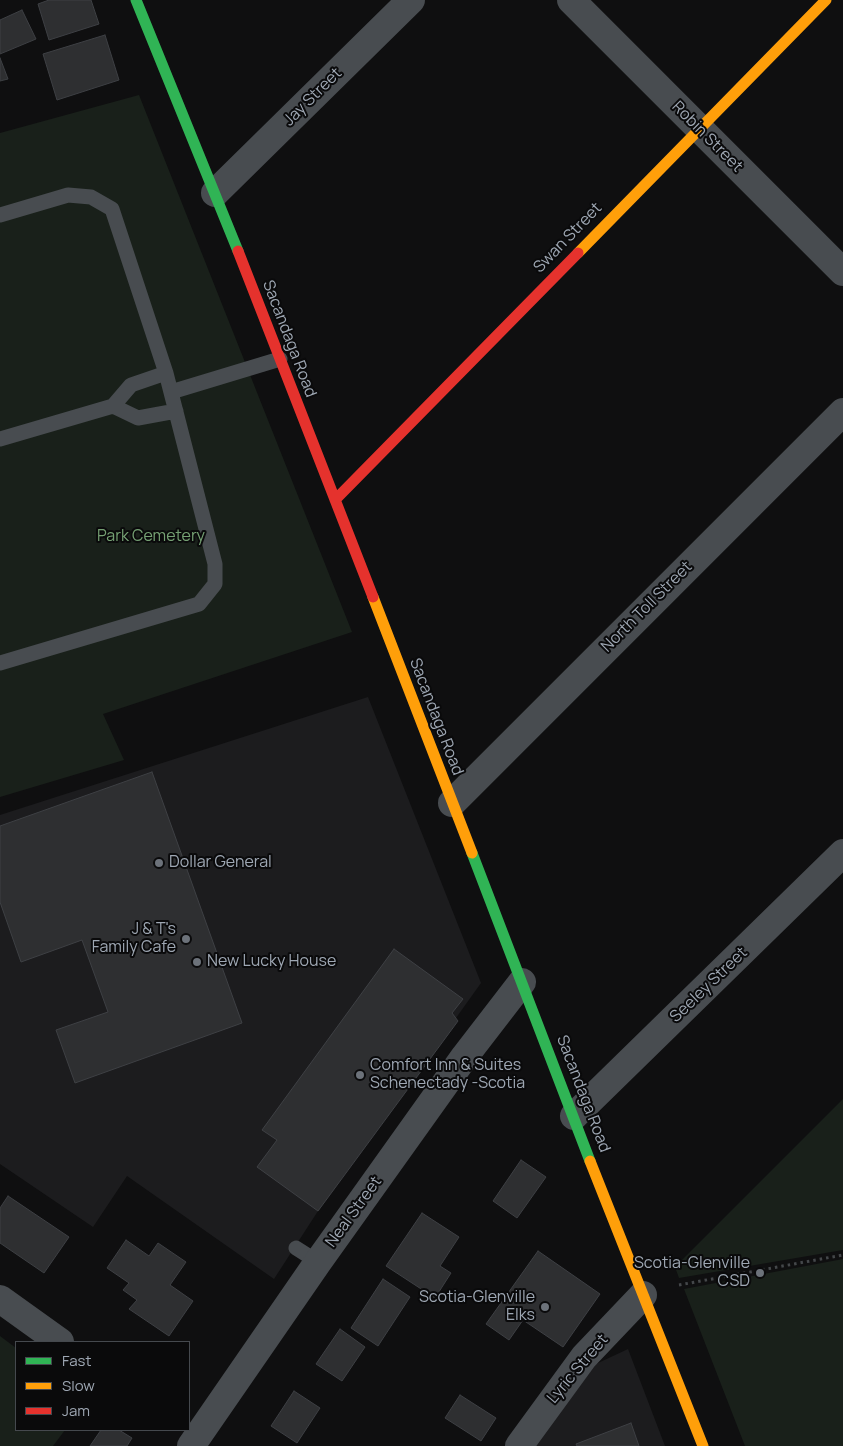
<!DOCTYPE html>
<html>
<head>
<meta charset="utf-8">
<style>
	body { margin:0 }
	#map { position:relative; width:843px; height:1446px; overflow:hidden; background:#0f0f10; font-family:Manrope,sans-serif }
	canvas { display:block }
	.legend { position:absolute; left:15px; top:1341px; width:175px; height:90px; box-sizing:border-box; background:#0a0a0b; border:1px solid #45494e; margin:0; padding:6px 9px; list-style:none; font-size:15px; color:#9ea7b3 }
	.legend li { display:flex; align-items:center; gap:10px; height:25px }
	.legend b { width:25px; border:1px solid #45494e }
</style>
</head>
<body>
<div id="map">
<canvas width="843" height="1446"></canvas>
<ul class="legend">
<li><b style="height:6px;background:#30b455"></b>Fast</li>
<li><b style="height:6px;background:#ff9f0a"></b>Slow</li>
<li><b style="height:6px;background:#e5322d"></b>Jam</li>
</ul>
</div>
<script>
const g = document.querySelector('canvas').getContext('2d');
g.lineJoin = 'round';
function fillPath(path, color) {
  g.fillStyle = color;
  g.fill(path, 'evenodd');
}
function shape(rows) {
  const path = new Path2D();
  for (const r of rows) {
    path.moveTo(r[0], r[1]);
    for (let i = 2; i < r.length; i += 2) path.lineTo(r[i], r[i + 1]);
  }
  return path;
}
function strokePath(path, color, width, dash) {
  g.strokeStyle = color;
  g.lineWidth = width;
  g.lineCap = dash ? 'butt' : 'round';
  g.setLineDash(dash || []);
  g.stroke(path);
}
function drawText(font, color, halo, rows, align = 'center') {
  g.font = font + ' Manrope,sans-serif';
  g.lineWidth = 4;
  g.setLineDash([]);
  g.textBaseline = 'middle';
  g.strokeStyle = halo;
  g.fillStyle = color;
  for (const [text, x, y, turn = 0] of rows) {
    g.save();
    g.translate(x, y);
    g.rotate((+turn || 0) * Math.PI / 180);
    g.textAlign = isNaN(turn) ? turn : align;
    if (halo) g.strokeText(text, 0, 0);
    g.fillText(text, 0, 0);
    g.restore();
  }
}
const built = shape([
	[368,697,481,983,318,1211,274,1279,127,1176,93,1227,0,1164,0,815],
	[628,1349,665,1446,535,1446,596,1364]
]);
const green = shape([
	[139,95,352,632,103,714,124,760,0,797,0,133],
	[843,1099,843,1250,679,1278,675,1267],
	[843,1259,843,1446,745,1446,684,1289],
	[0,1336,16,1348,16,1430,65,1430,53,1446,0,1446]
]);
const building = shape([
	[49,0,91,0,99,24,49,40,38,4,49,0],
	[22,10,36,39,0,54,0,20,22,10],
	[105,35,119,80,57,100,43,54,105,35],
	[0,58,8,79,0,81,0,58],
	[152,772,242,1023,75,1083,56,1030,108,1012,82,940,21,962,0,902,0,826,152,772],
	[394,949,463,999,452,1013,458,1021,318,1211,257,1167,277,1140,262,1130,394,949],
	[521,1160,546,1177,517,1218,493,1201,521,1160],
	[8,1196,69,1237,44,1273,0,1243,0,1208,8,1196],
	[422,1213,459,1237,440,1266,451,1273,435,1298,386,1266,422,1213],
	[126,1240,149,1256,158,1243,186,1262,170,1285,193,1301,169,1336,129,1309,137,1300,123,1290,129,1283,107,1268,126,1240],
	[538,1251,600,1294,563,1347,523,1320,509,1340,486,1324,538,1251],
	[383,1279,410,1297,378,1346,351,1328,383,1279],
	[340,1329,365,1347,342,1381,316,1364,340,1329],
	[294,1391,320,1408,297,1443,271,1426,294,1391],
	[460,1395,496,1418,481,1441,445,1418,460,1395],
	[631,1423,639,1446,577,1446,576,1444,631,1423],
	[101,1430,119,1430,132,1438,127,1446,90,1446,101,1430]
]);
const path = shape([
	[679,1285,843,1255]
]);
const lane = shape([
	[0,215,68,195,91,197,112,209,166,373,215,564,215,584,199,604,0,663],
	[171,392,280,359],
	[113,406,138,418,176,411],
	[0,439,113,406,131,385,166,373],
	[296,1248,318,1262]
]);
const street = shape([
	[571,0,843,272],
	[215,193,411,0],
	[452,803,843,412],
	[574,1116,843,853],
	[0,1299,60,1342],
	[191,1446,318,1262,465,1056,522,982],
	[519,1446,584,1357,643,1295]
]);
const fast = shape([
	[136,0,238,251],
	[472,853,590,1161]
]);
const slow = shape([
	[578,253,826,0],
	[373,597,472,853],
	[590,1161,703,1446]
]);
const jam = shape([
	[238,251,373,597],
	[335,500,578,253]
]);
const markers = [
	[159,863,5,"#6c727a"],
	[186,939,5,"#6c727a"],
	[197,962,5,"#6c727a"],
	[360,1075,5,"#6c727a"],
	[760,1273,5,"#6c727a"],
	[545,1307,5,"#6c727a"]
];
const streetNames = [
	["Jay Street",313,97,-45],
	["Robin Street",707,137,45],
	["Swan Street",568,238,-46],
	["Sacandaga Road",289,339,69],
	["North Toll Street",647,607,-45],
	["Sacandaga Road",436,717,69],
	["Seeley Street",709,985,-44],
	["Sacandaga Road",583,1094,69],
	["Neal Street",354,1212,-54],
	["Lyric Street",578,1369,-50]
];
const parkNames = [
	["Park Cemetery",151,537]
];
const poiNames = [
	["Dollar General",169,863],
	["J & T's",176,930,"right"],
	["Family Cafe",176,948,"right"],
	["New Lucky House",207,962],
	["Comfort Inn & Suites",370,1066],
	["Schenectady -Scotia",370,1084],
	["Scotia-Glenville",750,1264,"right"],
	["CSD",750,1282,"right"],
	["Scotia-Glenville",535,1298,"right"],
	["Elks",535,1316,"right"]
];
fillPath(built, '#1c1c1e');
fillPath(green, '#19201a');
fillPath(building, '#2e2f31');
strokePath(building, '#3e4044', 1);
strokePath(path, '#44474a', 3, [2.5, 4]);
strokePath(lane, '#484c50', 15);
strokePath(street, '#484c50', 28);
strokePath(fast, '#30b455', 11);
strokePath(slow, '#ff9f0a', 11);
strokePath(jam, '#e5322d', 11);
for (const [x, y, r, color] of markers) {
  const dot = new Path2D();
  dot.arc(x, y, r, 0, 2 * Math.PI);
  g.fillStyle = color;
  g.fill(dot);
  strokePath(dot, '#0a0a0b', 2);
}
drawText('16px', '#9ea7b3', '#0a0a0b', streetNames);
drawText('16px', '#75a073', '#0a0a0b', parkNames);
drawText('16px', '#9ea7b3', '#0a0a0b', poiNames, 'left');
</script>
</body>
</html>
